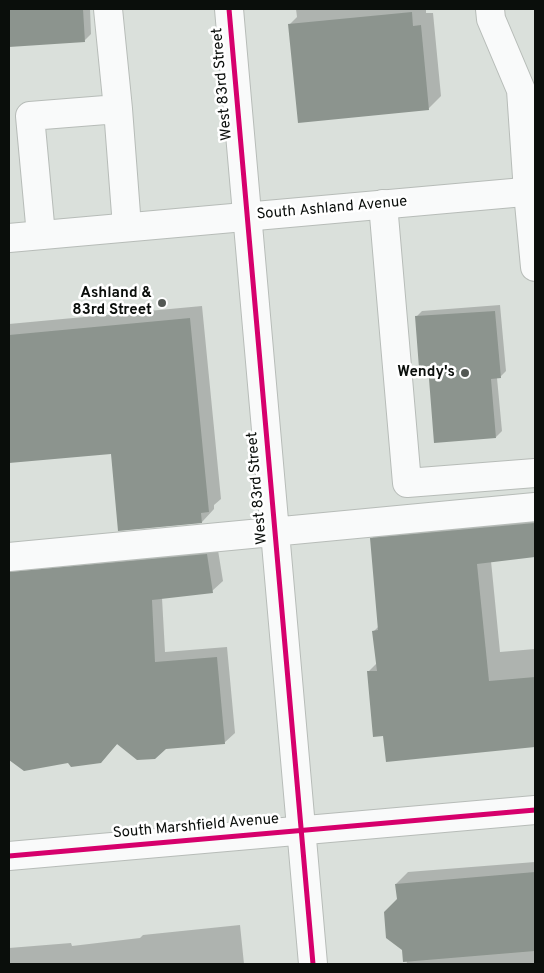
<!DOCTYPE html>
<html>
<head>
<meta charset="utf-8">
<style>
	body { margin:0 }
	#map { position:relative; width:544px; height:973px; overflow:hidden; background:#dae0db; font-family:Overpass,sans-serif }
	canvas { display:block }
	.frame { position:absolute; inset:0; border:10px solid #0a0e0b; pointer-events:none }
</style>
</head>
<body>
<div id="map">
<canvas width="544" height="973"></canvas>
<div class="frame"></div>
</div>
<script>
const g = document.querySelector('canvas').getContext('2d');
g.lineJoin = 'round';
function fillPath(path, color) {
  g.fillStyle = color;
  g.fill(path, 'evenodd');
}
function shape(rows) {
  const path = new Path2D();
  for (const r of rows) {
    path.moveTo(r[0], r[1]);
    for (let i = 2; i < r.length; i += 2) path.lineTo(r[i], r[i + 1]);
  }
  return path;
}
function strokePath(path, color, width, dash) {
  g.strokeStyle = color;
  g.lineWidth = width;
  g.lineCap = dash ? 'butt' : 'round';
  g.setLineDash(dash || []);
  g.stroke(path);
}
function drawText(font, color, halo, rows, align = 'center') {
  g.font = font + ' Overpass,sans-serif';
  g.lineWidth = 5;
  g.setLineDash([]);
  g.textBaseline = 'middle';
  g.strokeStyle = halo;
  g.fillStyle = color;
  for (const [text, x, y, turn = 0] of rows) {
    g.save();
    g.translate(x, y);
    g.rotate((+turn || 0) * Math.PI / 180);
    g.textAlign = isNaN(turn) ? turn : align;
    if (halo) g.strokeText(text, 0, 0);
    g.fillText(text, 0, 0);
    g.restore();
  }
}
const shadow = shape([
	[9,9,90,9,91,34,85,40,9,46],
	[296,9,426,9,426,13,433,13,441,96,428,109,289,25,297,17],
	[500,305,506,371,500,377,497,378,502,431,496,437,429,365,416,317,422,311],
	[202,306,221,499,214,505,214,509,202,522,119,530,112,453,9,462,9,324],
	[535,511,535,556,491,561,500,652,535,649,535,745,387,760,384,735,368,672,377,663,373,632,379,626,371,539,385,526],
	[217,544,223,581,212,591,162,598,165,652,227,647,235,733,224,743,118,743,101,762,68,762,24,770,9,759,9,560],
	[535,862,535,964,407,964,396,884,408,872],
	[240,925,244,964,9,964,9,948,71,943,72,946,140,938,143,935]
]);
const building = shape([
	[9,9,83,9,85,42,9,47],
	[412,12,413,26,421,25,429,110,298,123,288,24],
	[495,311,501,378,491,379,496,438,434,443,428,366,419,368,415,316],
	[190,318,209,512,201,513,202,523,118,531,111,454,9,463,9,335],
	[535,523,535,557,477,564,489,681,535,677,535,747,386,762,383,736,373,737,367,671,377,671,372,631,378,630,370,538],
	[207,554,213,593,152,600,155,662,217,657,225,744,166,749,155,759,137,760,117,744,101,763,71,767,68,763,24,771,9,760,9,572],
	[535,872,535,951,403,962,402,950,386,938,384,912,397,899,395,884]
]);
const minor = shape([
	[229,9,313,964],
	[490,9,491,19,521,90,528,192,535,267],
	[118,109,127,227],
	[383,204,407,483,535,473],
	[41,235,30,116,118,109,108,9],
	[9,557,535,507],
	[9,856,535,810]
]);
const major = shape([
	[9,238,535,191]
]);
const cycleway = shape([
	[229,9,313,964],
	[9,856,535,810]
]);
const markers = [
	[162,303,5,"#535854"],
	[465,373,5,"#535854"]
];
const streetNames = [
	["West 83rd Street",223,84,-95],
	["South Ashland Avenue",332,209,-5],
	["West 83rd Street",258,488,-95],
	["South Marshfield Avenue",196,827,-5]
];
const poiNames = [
	["Ashland &",152,294],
	["83rd Street",152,311],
	["Wendy's",455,373]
];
fillPath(shadow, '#0003');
fillPath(building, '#8c948e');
strokePath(minor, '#b7bcb8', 30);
strokePath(major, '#b7bcb8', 30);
strokePath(minor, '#f9fafa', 28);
strokePath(major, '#f9fafa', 28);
strokePath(cycleway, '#d6006c', 5);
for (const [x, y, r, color] of markers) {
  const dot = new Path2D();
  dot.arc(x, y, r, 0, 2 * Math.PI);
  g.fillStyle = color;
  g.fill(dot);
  strokePath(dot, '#fff', 2);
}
drawText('15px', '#0a0e0b', '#fff', streetNames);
drawText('bold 15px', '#0a0e0b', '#fff', poiNames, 'right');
</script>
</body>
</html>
